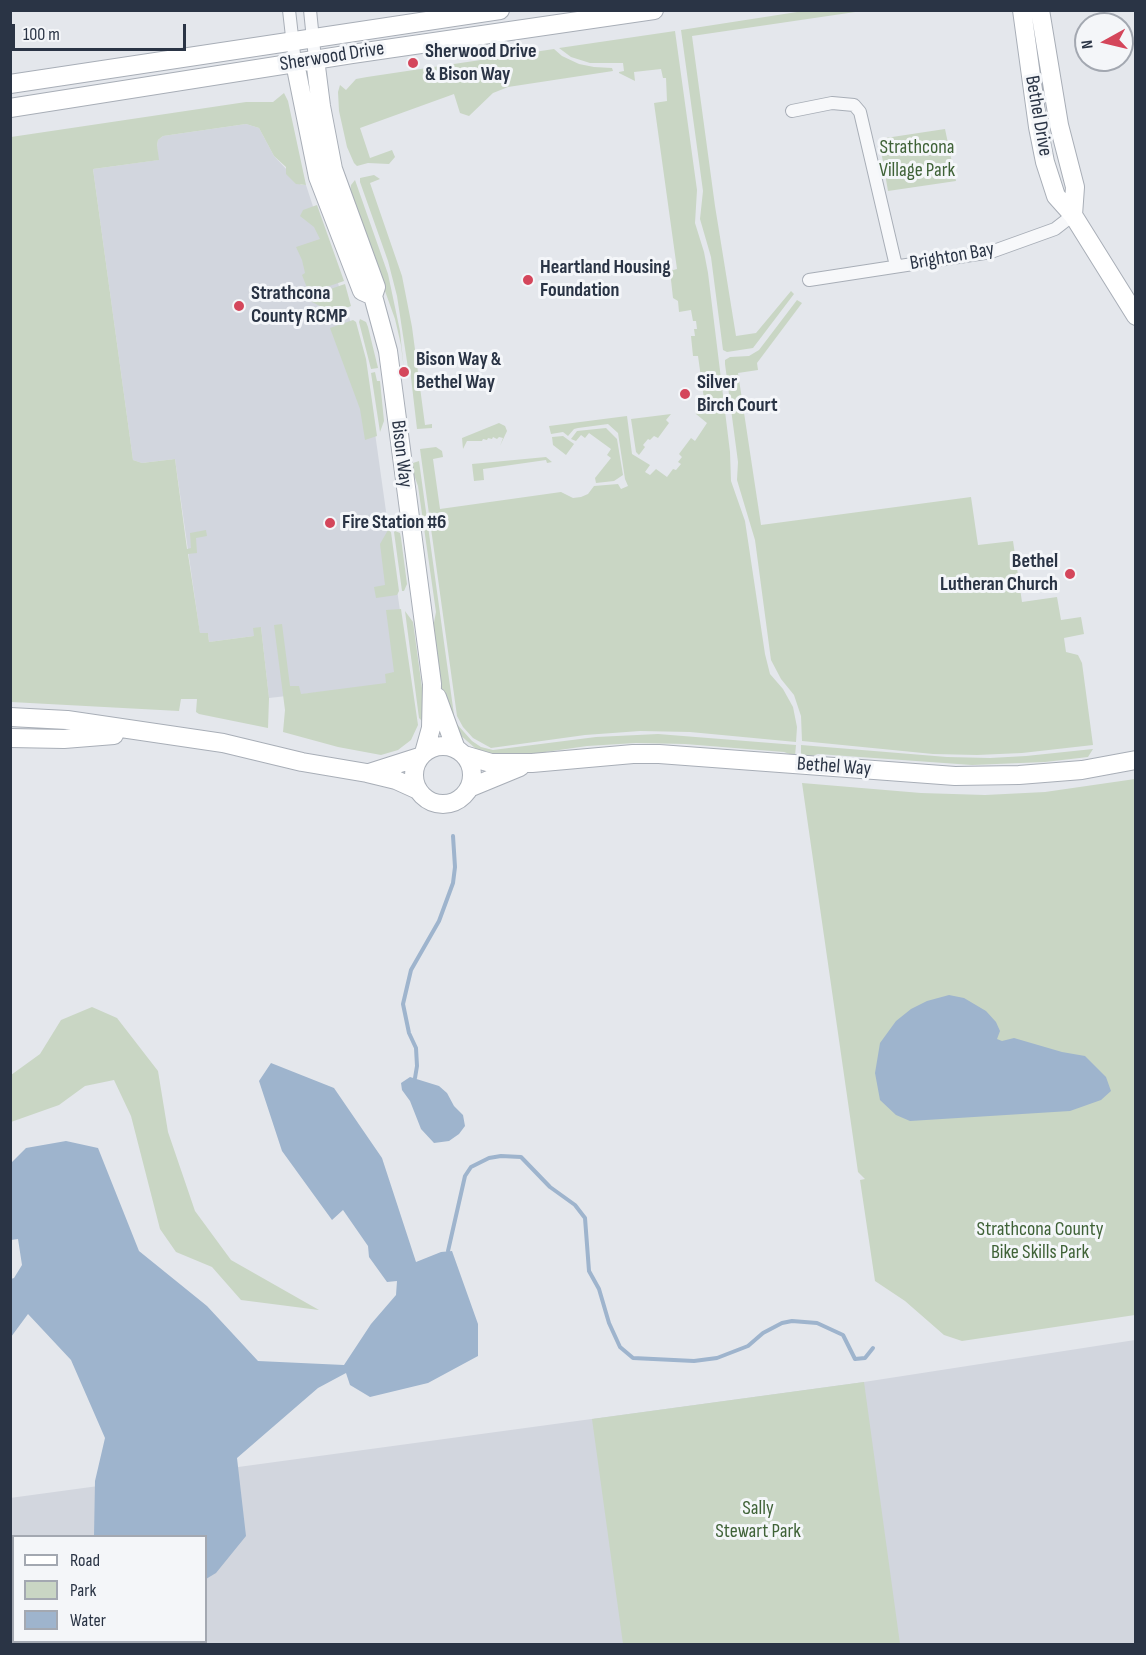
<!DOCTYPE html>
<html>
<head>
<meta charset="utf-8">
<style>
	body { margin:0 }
	#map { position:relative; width:1146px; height:1655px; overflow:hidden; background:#e4e7ec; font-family:"Sofia Sans Condensed",sans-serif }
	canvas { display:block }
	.frame { position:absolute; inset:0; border:12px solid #2a3445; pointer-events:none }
	.legend { position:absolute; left:12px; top:1535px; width:195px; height:108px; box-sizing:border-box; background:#f4f6f9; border:2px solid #a3a8b1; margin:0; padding:8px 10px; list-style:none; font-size:18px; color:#2a3445 }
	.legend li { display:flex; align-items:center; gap:12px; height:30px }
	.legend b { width:30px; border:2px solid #a3a8b1 }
	.north { position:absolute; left:1074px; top:12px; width:60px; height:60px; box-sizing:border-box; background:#f4f6f9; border:2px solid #a3a8b1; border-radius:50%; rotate:262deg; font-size:16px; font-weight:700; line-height:24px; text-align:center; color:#2a3445 }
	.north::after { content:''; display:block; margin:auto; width:21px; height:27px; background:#d4465b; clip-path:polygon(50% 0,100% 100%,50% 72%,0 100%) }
	.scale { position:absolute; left:12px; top:24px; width:174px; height:27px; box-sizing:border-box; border:3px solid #2a3445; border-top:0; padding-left:8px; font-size:18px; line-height:21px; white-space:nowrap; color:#2a3445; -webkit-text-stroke:4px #f4f6f9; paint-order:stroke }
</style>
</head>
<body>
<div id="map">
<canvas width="1146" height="1655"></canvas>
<div class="frame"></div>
<ul class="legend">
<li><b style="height:8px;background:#fff"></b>Road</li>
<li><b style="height:16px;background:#c9d6c4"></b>Park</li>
<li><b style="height:16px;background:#9eb4cd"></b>Water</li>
</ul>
<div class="north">N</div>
<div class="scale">100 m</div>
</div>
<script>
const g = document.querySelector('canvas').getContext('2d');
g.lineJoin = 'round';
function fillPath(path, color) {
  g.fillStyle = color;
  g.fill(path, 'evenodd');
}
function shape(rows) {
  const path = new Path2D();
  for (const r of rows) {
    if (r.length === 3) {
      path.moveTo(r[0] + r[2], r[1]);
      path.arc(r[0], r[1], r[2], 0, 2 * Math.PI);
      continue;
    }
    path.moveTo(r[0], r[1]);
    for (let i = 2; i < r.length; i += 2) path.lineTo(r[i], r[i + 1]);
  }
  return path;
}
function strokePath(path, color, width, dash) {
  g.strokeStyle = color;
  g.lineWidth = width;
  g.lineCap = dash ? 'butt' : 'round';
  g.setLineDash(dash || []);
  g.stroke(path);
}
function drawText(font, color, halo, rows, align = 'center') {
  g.font = font + ' "Sofia Sans Condensed",sans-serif';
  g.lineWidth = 6;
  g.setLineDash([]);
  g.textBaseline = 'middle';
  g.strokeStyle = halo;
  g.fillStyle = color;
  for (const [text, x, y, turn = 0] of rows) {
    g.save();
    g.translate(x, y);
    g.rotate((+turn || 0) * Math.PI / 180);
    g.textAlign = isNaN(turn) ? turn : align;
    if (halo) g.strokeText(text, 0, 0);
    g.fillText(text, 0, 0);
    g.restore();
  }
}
const built = shape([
	[246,124,259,128,274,156,301,185,306,185,366,369,410,682,269,698,261,627,254,636,209,642,208,633,200,634,175,459,142,463,133,460,93,169,158,160,157,145,158,140,163,136],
	[1135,1340,1135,1644,11,1644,10,1498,864,1382],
	[14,1536,206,1536,206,1642,14,1642]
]);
const green = shape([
	[810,10,862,11,692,36,715,206,736,336,756,333,791,291,794,294,753,348,727,352,723,350,711,257,700,219,703,191,681,30],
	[675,31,697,190,695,223,704,252,708,273,730,452,731,481,745,521,765,654,770,674,783,689,793,707,797,727,796,742,690,732,640,731,585,735,491,748,473,738,463,727,457,716,420,449,436,447,442,451,443,457,433,459,440,509,561,492,573,498,581,497,588,494,594,486,618,484,621,489,628,486,625,479,618,433,608,424,578,428,574,429,568,436,563,432,551,434,549,426,627,416,632,454,650,465,645,472,650,475,656,469,667,477,673,469,676,470,681,464,678,462,682,457,679,454,691,438,695,441,707,423,696,414,695,408,704,407,704,399,698,356,693,356,691,336,695,336,694,329,697,329,696,321,693,321,691,310,679,312,678,301,673,298,670,271,677,269,654,103,667,101,666,78,663,78,661,69,634,72,635,81,619,73,619,72,624,71,623,63,590,63,571,57,559,48],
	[554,49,562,56,579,64,594,67,612,68,613,71,508,87,493,93,469,116,460,113,454,94,360,128,370,158,392,150,395,157,389,164,368,163,357,166,354,163,347,147,339,111,338,92,340,85,346,90,356,79,367,77],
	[284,93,288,101,306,185,296,184,286,174,286,167,274,156,259,128,246,124,163,136,158,140,157,145,159,160,93,169,133,460,142,463,175,459,187,549,191,548,190,533,206,530,207,536,196,538,197,553,188,554,200,633,208,633,209,642,254,636,253,628,261,627,269,698,268,728,199,714,196,712,197,699,181,699,179,711,11,702,11,137,246,102,273,102],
	[945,129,956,181,888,191,879,139],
	[374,175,380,179,370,183,402,276,412,327,425,425,432,424,432,428,417,429,410,369,408,368,397,296,388,261,360,182,360,178],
	[355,180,388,274,400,331,404,370,401,345,395,319,350,193,351,185],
	[317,205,344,281,309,293,302,275,305,273,302,260,296,247,320,239,314,227,300,216,303,210],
	[345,284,351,306,334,313,312,302,310,296],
	[797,300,802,303,757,363,758,370,738,373,761,525,971,497,978,545,1013,541,1022,602,1057,597,1061,620,1081,617,1084,634,1064,638,1066,652,1078,655,1082,663,1093,745,1022,753,977,755,933,754,802,741,801,716,794,695,781,679,771,660,755,540,737,480,738,462,725,364,725,360,730,357,749,356,759,350],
	[360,319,366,322,368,327,378,368,371,369,359,322],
	[353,320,356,322,366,359,377,436,365,440,360,409,330,328],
	[375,372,377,381,380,381,384,421,380,432,371,373],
	[671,414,666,420,669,423,658,438,654,436,650,440,648,439,643,445,645,447,639,455,636,452,631,419],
	[499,423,505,426,507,431,500,446,503,438,499,437,497,439,493,437,492,439,488,438,487,440,483,439,482,441,467,441,463,449,462,438],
	[606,428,617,439,623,475,614,481,596,483,595,478,611,458,607,455,611,449,589,433,585,438,581,435,576,441,571,439,577,431],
	[563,436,574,444,566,455,553,445,552,437],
	[546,457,552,462,547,463,546,460,483,469,484,480,474,481,472,464],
	[419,461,454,715,452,719,447,710,441,687,432,633,436,612,418,486,410,464],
	[388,530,391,532,399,591,397,595,376,598,374,587,385,585,380,544],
	[395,531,400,533,401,538,407,584,404,591,402,591,394,532],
	[401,609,418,725,411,740,398,750,381,755,338,747,283,732,285,710,274,625,282,624,290,686,299,686,301,694,386,683,385,674,394,672,386,610],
	[405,611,413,622,422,688,426,697,423,722,419,718],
	[455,722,472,741,481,747,493,750,596,737,658,734,796,745,795,756,784,752,685,744,636,743,587,746,545,752,536,755,508,757,483,753,475,748,459,734],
	[801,745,947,757,990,758,1026,756,1093,749,1088,757,1045,762,972,765,818,754,809,757,801,756],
	[1135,779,1135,1315,962,1341,944,1335,905,1301,875,1281,860,1180,865,1179,858,1172,802,783,921,793,985,795,1045,792],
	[92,1007,117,1018,158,1071,168,1132,195,1211,231,1260,319,1310,241,1300,212,1267,176,1252,160,1229,131,1116,114,1080,85,1086,59,1105,11,1122,11,1075,40,1054,61,1020],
	[864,1382,900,1644,623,1644,592,1419]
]);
const water = shape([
	[949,995,964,998,986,1011,996,1022,1000,1031,997,1039,1002,1041,1014,1038,1062,1052,1085,1056,1106,1077,1111,1091,1101,1100,1070,1111,910,1121,896,1115,880,1100,875,1073,880,1043,896,1021,911,1009,927,1001],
	[271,1063,334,1088,382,1158,416,1262,441,1252,452,1251,478,1324,478,1356,428,1383,370,1397,350,1385,346,1373,318,1388,237,1458,246,1536,216,1573,206,1579,206,1536,94,1536,95,1481,105,1438,71,1360,28,1314,11,1337,11,1279,14,1278,22,1265,18,1239,11,1240,11,1163,26,1148,66,1141,98,1148,139,1251,207,1306,258,1361,344,1365,371,1324,396,1295,397,1281,387,1282,369,1257,368,1246,343,1210,332,1220,282,1151,259,1081],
	[410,1077,439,1086,447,1093,454,1106,463,1115,465,1126,459,1134,449,1141,434,1143,421,1129,410,1101,402,1090,401,1083]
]);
const stream = shape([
	[415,1078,417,1066,416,1048,409,1033,403,1004,411,970,439,921,453,883,455,867,453,836],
	[448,1251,465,1176,471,1167,489,1158,501,1156,521,1157,550,1187,575,1205,585,1218,589,1271,599,1289,609,1323,620,1347,633,1358,694,1361,717,1358,748,1346,763,1333,782,1323,792,1321,817,1323,843,1335,855,1359,865,1358,873,1348]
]);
const street = shape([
	[289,10,295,63],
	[310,10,315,59],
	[792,111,832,103,854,105,860,112,896,266],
	[809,280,991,252,1055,229,1073,215]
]);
const secondary = shape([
	[1022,10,1038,127,1045,162,1056,196,1073,215,1136,316],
	[1040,10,1059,125,1075,187,1073,215],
	[315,59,321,106,333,169,376,287,373,296,388,351,432,684,431,728,424,753],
	[295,63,318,177,362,291,373,296],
	[10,84,500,10],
	[10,108,352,54,654,10],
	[437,697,456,749],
	[10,717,67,720,223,743,302,762,367,773,396,780,418,790],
	[10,738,64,739,114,735],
	[443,775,29],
	[464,755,491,763,532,763,633,754,659,754,955,776,1019,775,1082,770,1136,760],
	[369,773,419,757],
	[469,788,520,767]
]);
const markers = [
	[413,63,6,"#d4465b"],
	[528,280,6,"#d4465b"],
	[239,306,6,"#d4465b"],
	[404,372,6,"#d4465b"],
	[685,394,6,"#d4465b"],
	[330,523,6,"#d4465b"],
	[1070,574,6,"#d4465b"]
];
const poiNames = [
	["Sherwood Drive",425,52],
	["& Bison Way",425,75],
	["Heartland Housing",540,268],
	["Foundation",540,291],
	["Strathcona",251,294],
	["County RCMP",251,317],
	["Bison Way &",416,360],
	["Bethel Way",416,383],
	["Silver",697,383],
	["Birch Court",697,406],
	["Fire Station #6",342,523],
	["Bethel",1058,562,"right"],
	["Lutheran Church",1058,585,"right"]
];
const streetNames = [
	["Sherwood Drive",332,57,-9],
	["Bethel Drive",1038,116,80],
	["Brighton Bay",952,257,-10],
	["Bison Way",401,454,83],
	["Bethel Way",834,767,4]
];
const parkNames = [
	["Strathcona",917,148],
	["Village Park",917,171],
	["Strathcona County",1040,1230],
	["Bike Skills Park",1040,1253],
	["Sally",758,1509],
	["Stewart Park",758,1532]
];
fillPath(built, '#d2d6de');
fillPath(green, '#c9d6c4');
fillPath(water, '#9eb4cd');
strokePath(stream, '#9eb4cd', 4);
strokePath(street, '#a8aeb7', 14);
strokePath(secondary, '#a8aeb7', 20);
strokePath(street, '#f7f8fa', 12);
strokePath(secondary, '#fff', 18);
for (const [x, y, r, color] of markers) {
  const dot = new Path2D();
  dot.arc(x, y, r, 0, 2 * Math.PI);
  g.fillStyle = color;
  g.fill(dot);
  strokePath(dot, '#f4f6f9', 2);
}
drawText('bold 20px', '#2a3445', '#f4f6f9', poiNames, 'left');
drawText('20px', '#2a3445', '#f4f6f9', streetNames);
drawText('20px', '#3f6237', '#f4f6f9', parkNames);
</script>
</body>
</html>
